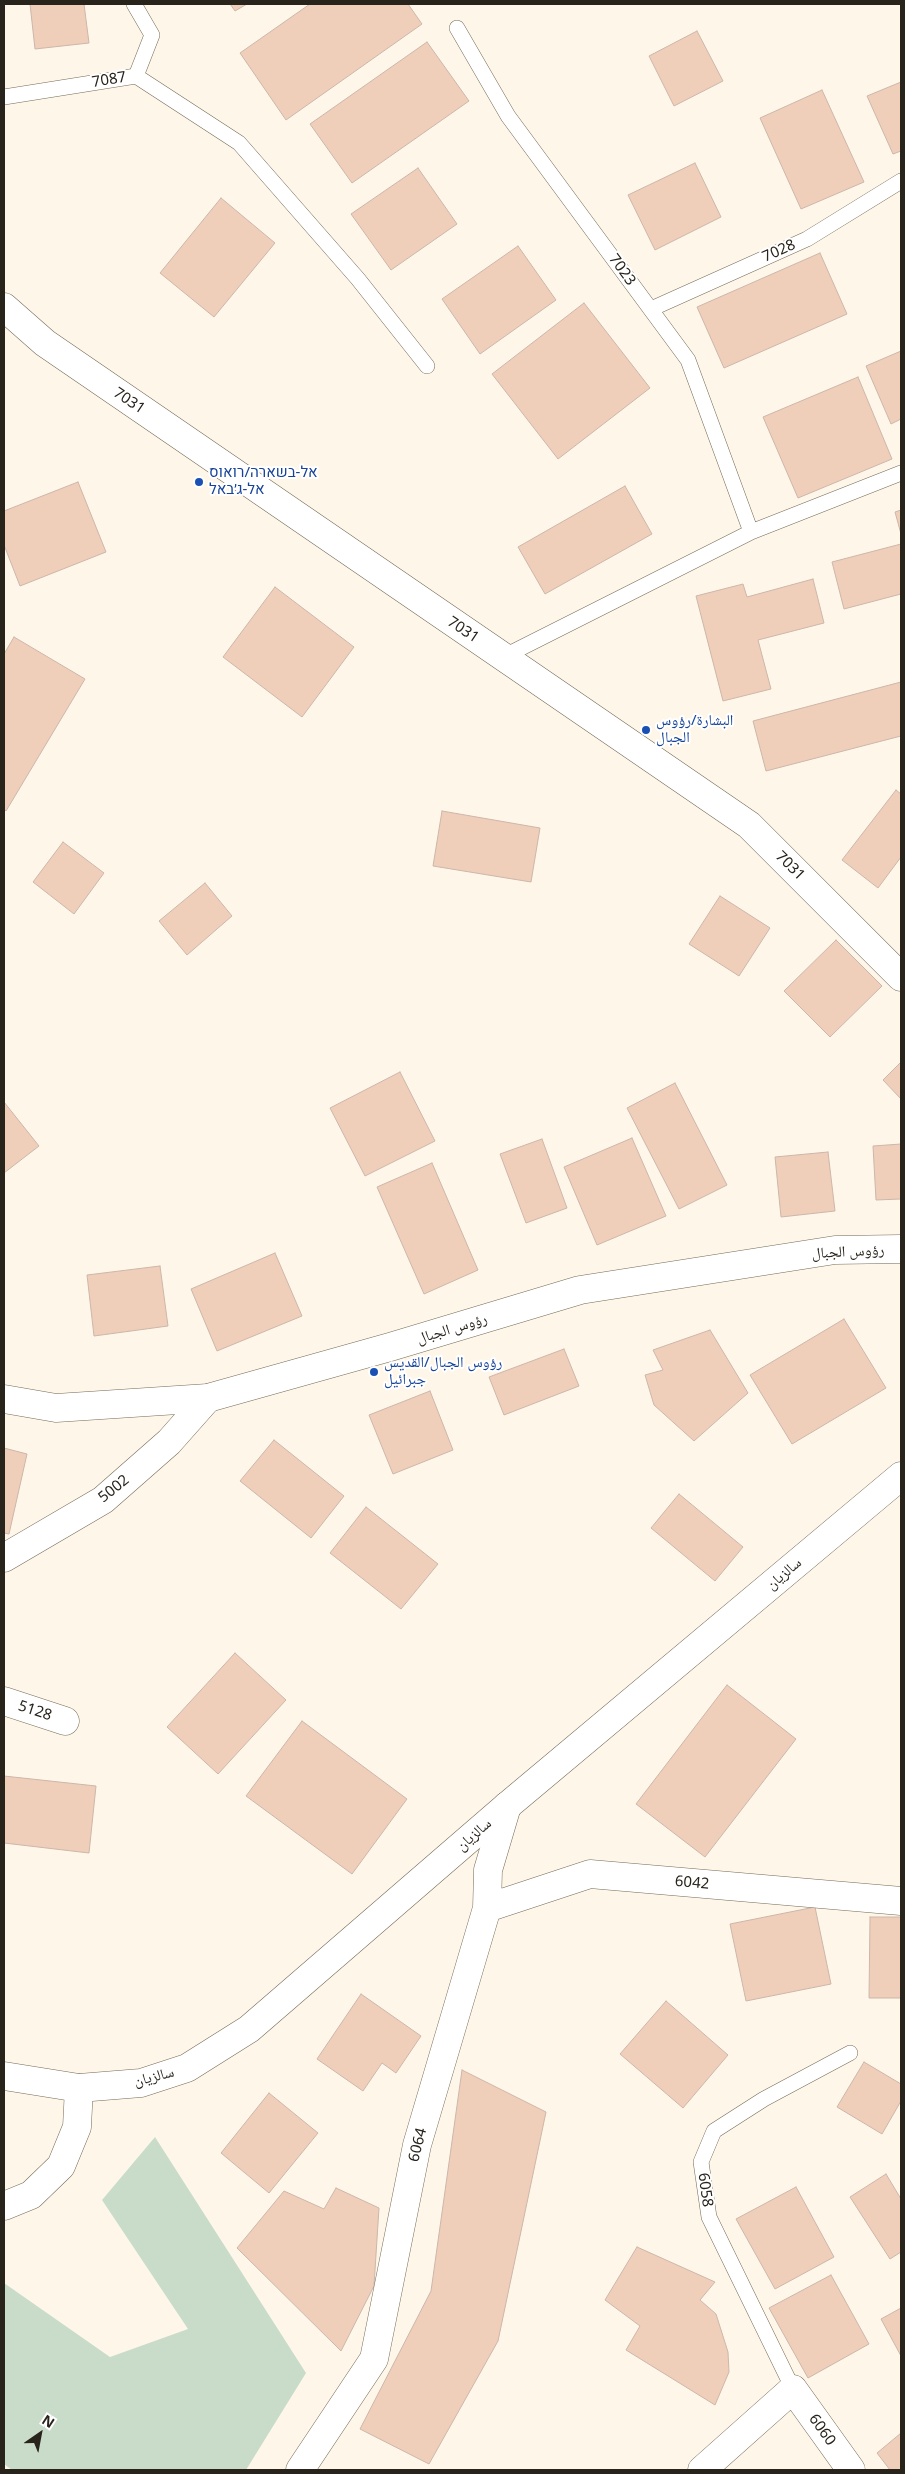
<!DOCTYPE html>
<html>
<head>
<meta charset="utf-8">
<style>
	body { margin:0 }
	#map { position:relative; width:905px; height:2474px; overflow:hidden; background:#fef7e9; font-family:"Noto Sans",sans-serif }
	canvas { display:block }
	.frame { position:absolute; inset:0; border:5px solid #28241c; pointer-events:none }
	.north { position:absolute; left:15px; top:2409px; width:50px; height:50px; -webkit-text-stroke:4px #fff; paint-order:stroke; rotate:33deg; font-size:14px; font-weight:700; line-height:20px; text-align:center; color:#28241c }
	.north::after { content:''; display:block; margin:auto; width:18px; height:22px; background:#28241c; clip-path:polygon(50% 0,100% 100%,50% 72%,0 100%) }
</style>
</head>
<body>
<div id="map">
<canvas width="905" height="2474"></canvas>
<div class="frame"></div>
<div class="north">N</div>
</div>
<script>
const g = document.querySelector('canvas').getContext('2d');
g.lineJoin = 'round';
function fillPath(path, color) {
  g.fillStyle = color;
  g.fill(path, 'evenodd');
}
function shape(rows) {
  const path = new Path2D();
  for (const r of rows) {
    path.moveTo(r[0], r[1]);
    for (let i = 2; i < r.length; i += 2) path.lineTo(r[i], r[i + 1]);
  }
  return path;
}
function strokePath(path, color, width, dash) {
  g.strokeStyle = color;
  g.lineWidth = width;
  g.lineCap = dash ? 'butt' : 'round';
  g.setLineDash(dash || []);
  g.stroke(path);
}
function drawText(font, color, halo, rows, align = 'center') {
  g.font = font + ' "Noto Sans","Noto Naskh Arabic",Heebo,sans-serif';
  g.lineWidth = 4;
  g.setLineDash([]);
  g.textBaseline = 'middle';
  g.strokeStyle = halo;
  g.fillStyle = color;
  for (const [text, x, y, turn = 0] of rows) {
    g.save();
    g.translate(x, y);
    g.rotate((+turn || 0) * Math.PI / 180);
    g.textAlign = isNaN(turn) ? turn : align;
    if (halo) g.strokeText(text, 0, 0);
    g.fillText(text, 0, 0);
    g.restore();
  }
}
const green = shape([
	[155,2137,306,2373,246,2470,12,2470,4,2464,4,2283,110,2357,188,2329,102,2200]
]);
const building = shape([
	[30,4,84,4,89,43,35,49,30,4],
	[230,4,247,4,235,11,230,4],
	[310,4,408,4,422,24,286,120,240,53,310,4],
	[697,31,723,81,674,106,649,56,697,31],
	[427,42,469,101,352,183,310,124,427,42],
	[901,82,901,151,893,154,867,96,901,82],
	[822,90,864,182,801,209,760,118,822,90],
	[695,163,721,217,655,250,628,195,695,163],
	[418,168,457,224,391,270,351,214,418,168],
	[221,198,275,243,214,317,160,273,221,198],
	[518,246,556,300,480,354,442,299,518,246],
	[820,253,847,314,724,368,697,307,820,253],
	[584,303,650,388,558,459,492,374,584,303],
	[901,351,901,419,891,424,866,366,901,351],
	[858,377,892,459,798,498,763,417,858,377],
	[78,482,106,552,20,586,4,545,4,511,78,482],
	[625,486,652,534,545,594,518,547,625,486],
	[901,510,901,534,895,512,901,510],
	[901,544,901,594,844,609,832,562,901,544],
	[813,579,824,623,758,640,771,689,723,701,696,596,743,584,747,597,813,579],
	[275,587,354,647,302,717,223,657,275,587],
	[14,637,85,679,6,811,4,809,4,654,14,637],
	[901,682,901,736,766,771,753,721,901,682],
	[896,790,901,794,901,857,878,888,842,860,896,790],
	[442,811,540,828,531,882,433,866,442,811],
	[63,842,104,873,74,914,33,882,63,842],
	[205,883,232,916,187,955,159,921,205,883],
	[720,896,770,928,739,976,689,944,720,896],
	[836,940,882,986,830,1037,784,991,836,940],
	[901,1062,901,1099,883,1080,901,1062],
	[400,1072,435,1141,365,1176,330,1108,400,1072],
	[675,1083,727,1185,679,1209,627,1108,675,1083],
	[4,1102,39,1146,4,1173,4,1102],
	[632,1138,666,1216,597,1245,564,1167,632,1138],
	[542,1139,567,1208,526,1223,500,1154,542,1139],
	[901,1144,901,1199,876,1200,873,1146,901,1144],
	[828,1152,835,1211,781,1217,775,1157,828,1152],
	[432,1163,478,1270,424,1294,377,1187,432,1163],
	[275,1253,302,1316,217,1351,191,1289,275,1253],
	[160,1266,168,1326,94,1336,87,1275,160,1266],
	[844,1319,886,1388,792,1444,750,1375,844,1319],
	[710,1330,748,1393,694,1441,654,1405,645,1375,663,1370,653,1350,710,1330],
	[564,1349,579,1386,504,1415,489,1377,564,1349],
	[430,1391,453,1450,393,1474,369,1415,430,1391],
	[274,1440,344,1496,311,1538,240,1481,274,1440],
	[4,1448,27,1454,9,1534,4,1533,4,1448],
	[679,1494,743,1547,715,1581,651,1528,679,1494],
	[366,1507,438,1564,401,1609,330,1553,366,1507],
	[235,1653,286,1700,218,1774,167,1727,235,1653],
	[727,1685,796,1739,705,1857,636,1804,727,1685],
	[302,1721,407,1799,352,1874,246,1796,302,1721],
	[4,1776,96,1786,89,1853,4,1843,4,1776],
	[815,1907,831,1984,746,2001,730,1924,815,1907],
	[870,1917,901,1917,901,1998,869,1998,870,1917],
	[361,1994,421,2036,396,2073,382,2063,363,2091,317,2059,361,1994],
	[666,2001,728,2055,683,2108,620,2054,666,2001],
	[864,2062,901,2084,901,2101,882,2134,837,2107,864,2062],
	[462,2070,546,2112,498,2341,429,2464,360,2429,431,2291,462,2070],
	[269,2093,318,2133,269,2193,221,2153,269,2093],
	[886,2174,901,2199,901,2252,890,2259,850,2197,886,2174],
	[796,2187,834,2257,775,2289,736,2219,796,2187],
	[336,2188,379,2208,374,2286,341,2351,237,2248,284,2191,324,2209,336,2188],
	[637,2247,715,2282,700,2300,716,2314,728,2352,729,2372,715,2405,626,2350,640,2326,605,2300,637,2247],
	[831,2275,869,2344,808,2378,769,2308,831,2275],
	[901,2308,901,2356,881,2319,901,2308],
	[901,2433,901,2470,890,2470,877,2453,901,2433]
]);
const service = shape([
	[134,4,152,35,136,76],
	[457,28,508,116,688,360,751,532],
	[136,76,239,143,358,279,427,366],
	[4,97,136,76],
	[651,309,807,239,901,181],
	[503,657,751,532,901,473],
	[793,2389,709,2217,701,2162,714,2131,764,2099,850,2053]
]);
const minor = shape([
	[4,307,45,343,749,825,901,977],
	[4,1558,103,1500,169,1442,208,1398],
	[4,1701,65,1721],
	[487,1908,590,1874,901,1901],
	[4,2206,31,2195,61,2166,77,2127,79,2088],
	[300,2470,374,2359,417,2145,487,1908,488,1870,507,1806],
	[702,2470,793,2389,851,2470]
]);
const tertiary = shape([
	[4,1399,56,1408,208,1398,390,1347,580,1290,835,1250,901,1249],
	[4,2076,79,2088,141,2083,187,2068,249,2029,507,1806,901,1476]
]);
const markers = [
	[199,482,5,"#1a4fb4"],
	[646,730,5,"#1a4fb4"],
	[374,1372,5,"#1a4fb4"]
];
const streetNames = [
	["7087",109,80,-9],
	["7028",779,251,-24],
	["7023",622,270,54],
	["7031",129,401,34],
	["7031",463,630,34],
	["7031",790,866,45],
	["رؤوس الجبال",848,1252,-3],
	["رؤوس الجبال",452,1329,-17],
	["5002",114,1489,-39],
	["سالزيان",784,1574,-40],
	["5128",35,1711,18],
	["سالزيان",474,1835,-41],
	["6042",692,1883,5],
	["سالزيان",154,2077,-14],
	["6064",418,2145,-76],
	["6058",705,2190,82],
	["6060",822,2430,54]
];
const transitNames = [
	["אל-בשארה/רואוס",209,473],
	["אל-ג׳באל",209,490],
	["البشارة/رؤوس",656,721],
	["الجبال",656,738],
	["رؤوس الجبال/القديس",384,1363],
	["جبرائيل",384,1380]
];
fillPath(green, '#c9dcca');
fillPath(building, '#efceba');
strokePath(building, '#cdb6a9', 1);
strokePath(service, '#756b57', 16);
strokePath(minor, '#756b57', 29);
strokePath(tertiary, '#756b57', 29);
strokePath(service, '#fff', 15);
strokePath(minor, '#fff', 28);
strokePath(tertiary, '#fff', 28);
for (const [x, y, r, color] of markers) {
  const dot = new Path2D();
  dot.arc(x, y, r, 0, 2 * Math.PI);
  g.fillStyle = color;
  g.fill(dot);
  strokePath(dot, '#fff', 2);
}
drawText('15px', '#28241c', '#fff', streetNames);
drawText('15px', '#164399', '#fff', transitNames, 'left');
</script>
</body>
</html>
